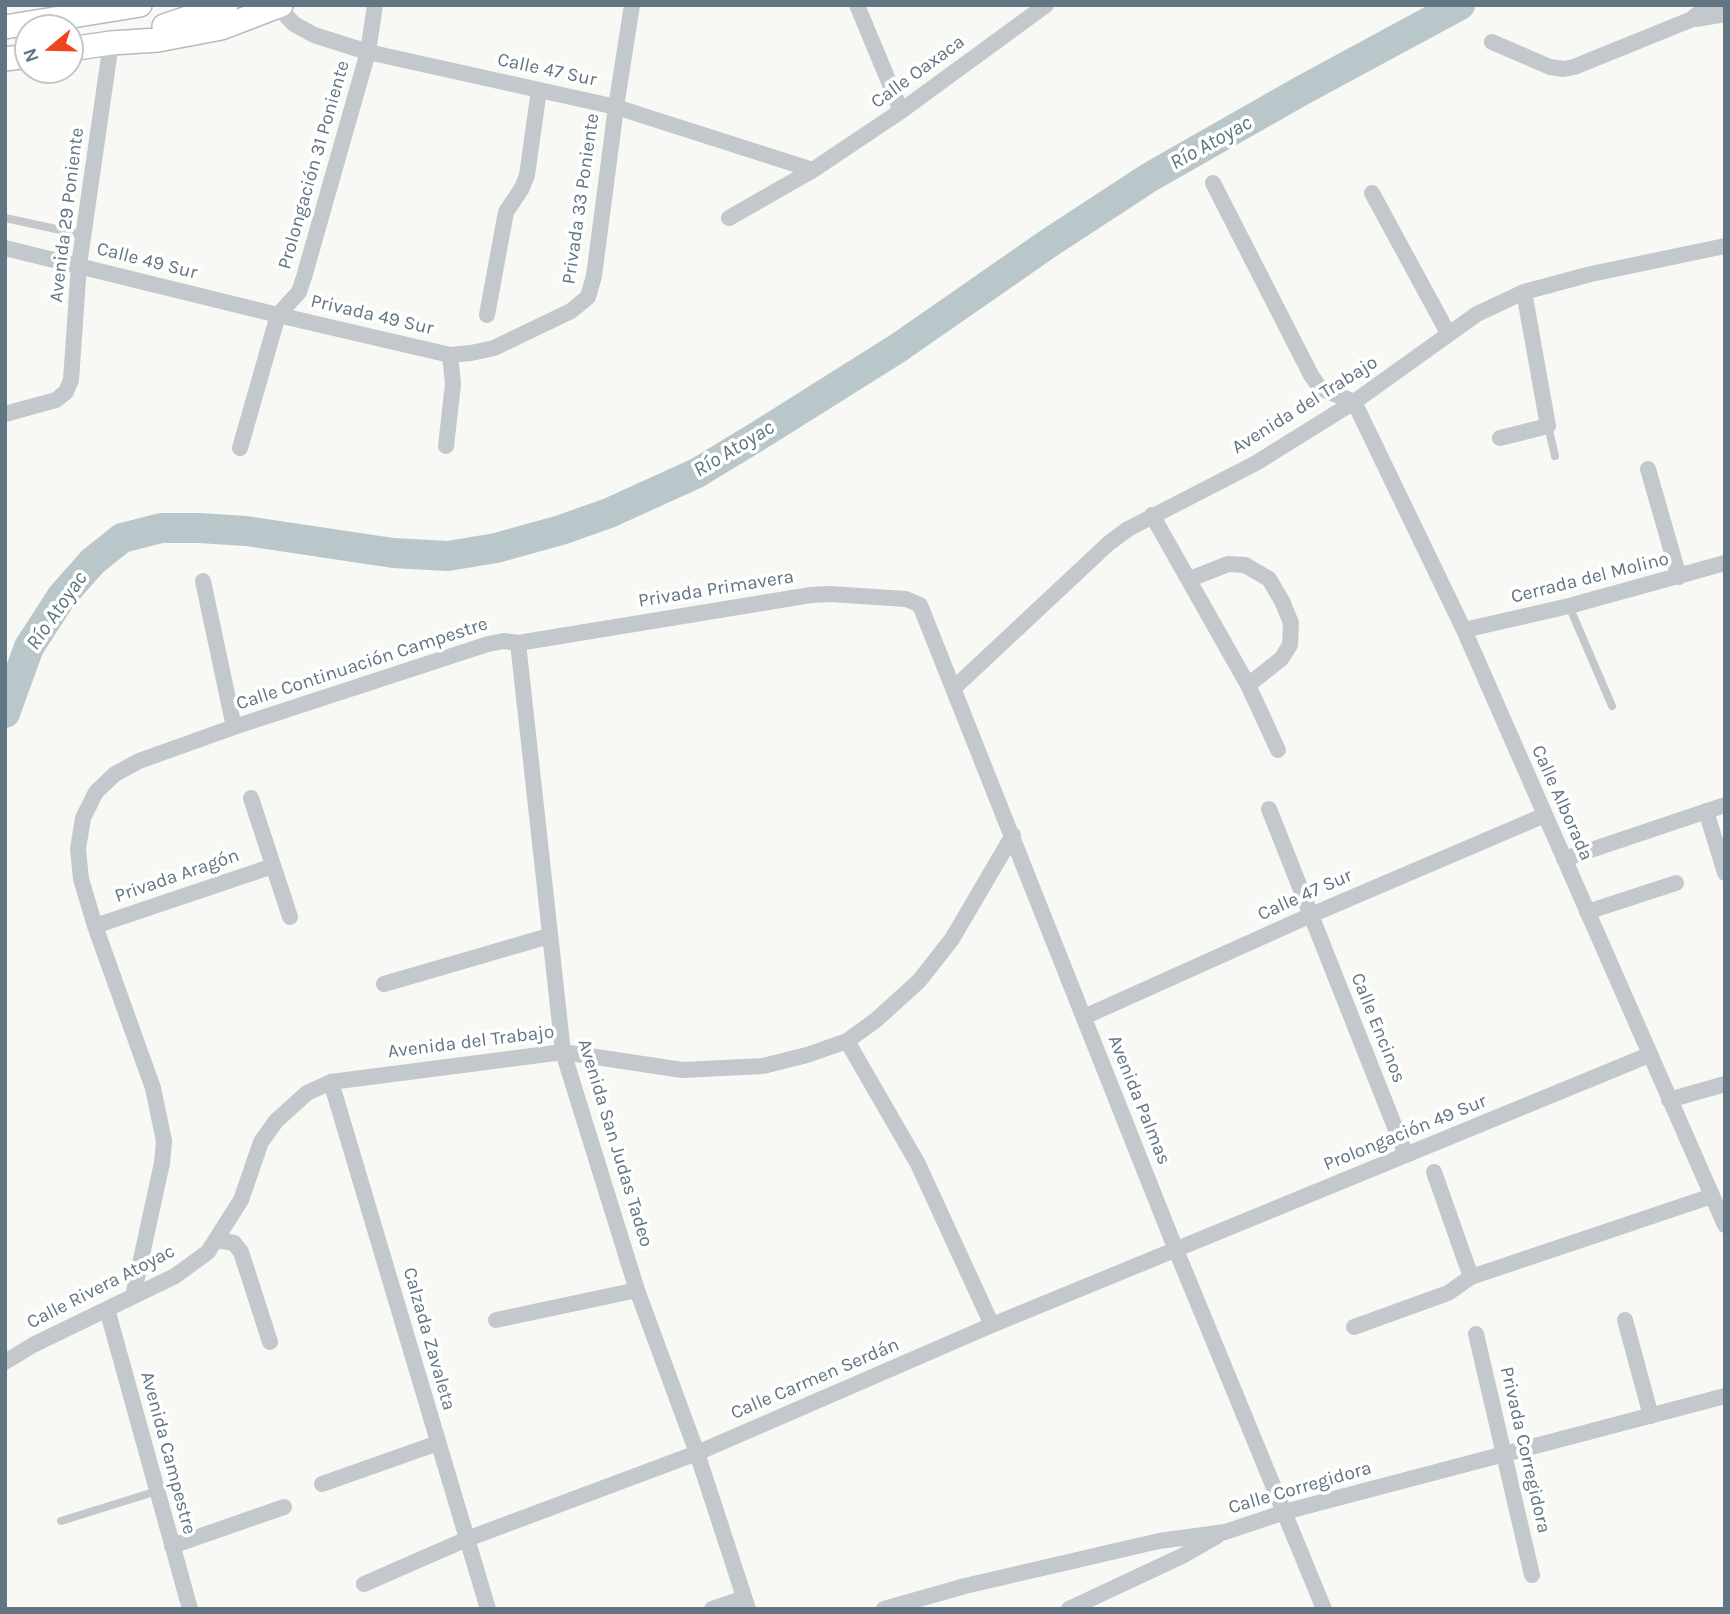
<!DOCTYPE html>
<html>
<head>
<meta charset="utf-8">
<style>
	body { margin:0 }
	#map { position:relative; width:1730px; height:1614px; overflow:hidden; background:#f8f8f5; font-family:Karla,sans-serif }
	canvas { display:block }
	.frame { position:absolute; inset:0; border:7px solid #617582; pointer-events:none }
	.north { position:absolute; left:14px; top:14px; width:70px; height:70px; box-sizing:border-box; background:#fff; border:2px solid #c0c8cd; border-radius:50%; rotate:251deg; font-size:19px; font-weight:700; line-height:28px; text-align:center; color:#617582 }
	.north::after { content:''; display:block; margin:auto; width:24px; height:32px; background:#ee451f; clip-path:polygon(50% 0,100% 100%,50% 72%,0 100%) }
</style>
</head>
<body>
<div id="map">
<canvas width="1730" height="1614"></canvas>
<div class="frame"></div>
<div class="north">N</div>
</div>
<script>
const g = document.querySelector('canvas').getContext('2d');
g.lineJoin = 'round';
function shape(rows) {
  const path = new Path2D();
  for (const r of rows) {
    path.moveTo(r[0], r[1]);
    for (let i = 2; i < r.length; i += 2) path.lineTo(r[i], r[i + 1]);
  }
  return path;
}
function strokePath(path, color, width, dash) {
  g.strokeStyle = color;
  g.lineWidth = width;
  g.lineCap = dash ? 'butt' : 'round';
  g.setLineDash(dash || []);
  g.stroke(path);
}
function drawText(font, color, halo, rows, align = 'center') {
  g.font = font + ' Karla,sans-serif';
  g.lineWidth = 7;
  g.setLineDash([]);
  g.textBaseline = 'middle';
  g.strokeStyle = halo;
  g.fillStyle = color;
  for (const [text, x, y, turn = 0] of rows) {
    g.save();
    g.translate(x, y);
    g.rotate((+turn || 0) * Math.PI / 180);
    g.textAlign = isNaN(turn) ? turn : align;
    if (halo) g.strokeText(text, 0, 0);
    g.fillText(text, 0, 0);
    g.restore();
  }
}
const river = shape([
	[5,713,29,647,62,596,93,561,122,538,161,528,199,528,246,531,393,553,448,556,496,548,561,530,609,513,697,473,758,436,898,348,1049,243,1150,177,1301,91,1460,5]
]);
const lane = shape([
	[5,218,84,235],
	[1548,426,1555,456],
	[1569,606,1612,706],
	[61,1521,157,1491]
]);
const street = shape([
	[857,5,901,111],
	[278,7,294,24,314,35,368,52,616,107,813,170],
	[1696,19,1725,14],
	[1492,42,1550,67,1563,69,1574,67,1690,20,1710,5],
	[1213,183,1311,375,1320,388,1354,402,1357,408,1464,630,1725,1225],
	[1372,193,1448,333],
	[729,218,813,170,901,111,1046,5],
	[5,248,278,315,450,355,471,353,494,348,571,311,588,297,594,276,616,107,632,5],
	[487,315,506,212,522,188,527,175,539,90],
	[5,414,56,400,66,392,71,380,79,265,111,43],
	[1500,438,1548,426,1524,292],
	[446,446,453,384,450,355],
	[240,448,278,315,299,292,304,277,368,52,375,5],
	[1648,469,1679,577],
	[1152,515,1248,685,1278,750],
	[1190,579,1228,564,1245,565,1269,579,1282,601,1291,623,1290,645,1281,659,1248,685],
	[203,581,234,727],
	[1464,630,1569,606,1725,563],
	[518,643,811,595,830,594,906,599,920,605,1176,1250,1324,1609],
	[954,688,1109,543,1128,529,1256,463,1354,402,1477,314,1524,292,1591,274,1725,246],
	[251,798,290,917],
	[1269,809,1406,1155],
	[1706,811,1725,873],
	[1564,859,1725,805],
	[1587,912,1676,883],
	[95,926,273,866],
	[384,984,549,936],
	[1084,1017,1311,915,1545,815],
	[847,1041,918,1164,992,1325],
	[331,1082,488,1609],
	[1669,1100,1725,1084],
	[1434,1172,1471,1277],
	[217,1240,234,1243,241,1252,270,1342],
	[133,1296,162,1163,164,1141,153,1088,95,926,81,879,78,849,83,818,96,792,115,774,139,761,234,727,488,644,504,641,518,643,563,1052,637,1290,697,1453,748,1609],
	[107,1309,190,1609],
	[496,1320,637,1290],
	[1625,1320,1651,1416],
	[1354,1327,1448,1293,1471,1277,1712,1196],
	[1476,1334,1532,1575],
	[5,1362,33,1345,175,1276,208,1252,241,1200,261,1142,276,1121,307,1093,331,1082,563,1052,682,1070,763,1066,807,1055,847,1041,876,1020,919,981,952,939,1013,835],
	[322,1484,438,1443],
	[172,1546,284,1507],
	[364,1584,467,1539,697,1453,992,1325,1649,1055],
	[712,1609,744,1598],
	[884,1609,965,1586,1159,1541,1225,1532,1288,1511,1725,1396],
	[1069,1609,1182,1556,1217,1536]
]);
const secondary = shape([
	[164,26,226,5],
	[5,27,140,5],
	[70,49,111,43,158,40,221,28,281,5],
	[5,59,28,56]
]);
const streetNames = [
	["Calle 47 Sur",547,70,12],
	["Calle Oaxaca",918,72,-36],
	["Prolongación 31 Poniente",314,165,-74],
	["Privada 33 Poniente",581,199,-82],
	["Avenida 29 Poniente",67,215,-83],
	["Calle 49 Sur",147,261,14],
	["Privada 49 Sur",372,315,13],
	["Avenida del Trabajo",1305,405,-32],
	["Cerrada del Molino",1590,578,-14],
	["Privada Primavera",716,589,-9],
	["Calle Continuación Campestre",362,664,-18],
	["Calle Alborada",1562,803,66],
	["Privada Aragón",177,876,-19],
	["Calle 47 Sur",1305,895,-24],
	["Calle Encinos",1378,1028,68],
	["Avenida del Trabajo",471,1042,-7],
	["Avenida Palmas",1139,1100,68],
	["Prolongación 49 Sur",1405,1133,-22],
	["Avenida San Judas Tadeo",615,1143,73],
	["Calle Rivera Atoyac",101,1287,-27],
	["Calzada Zavaleta",429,1339,74],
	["Calle Carmen Serdán",815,1379,-23],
	["Privada Corregidora",1525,1450,77],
	["Avenida Campestre",168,1453,75],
	["Calle Corregidora",1300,1488,-16]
];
const waterNames = [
	["Río Atoyac",1211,143,-29],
	["Río Atoyac",734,449,-31],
	["Río Atoyac",57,611,-55]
];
strokePath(river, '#b9c7ca', 30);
strokePath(secondary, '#b5bcc0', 26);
strokePath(lane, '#c3c8cc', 8);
strokePath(street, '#c3c8cc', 16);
strokePath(secondary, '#fff', 23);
drawText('19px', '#617582', '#fff', streetNames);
drawText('italic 21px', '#5c767c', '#fff', waterNames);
</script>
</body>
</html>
